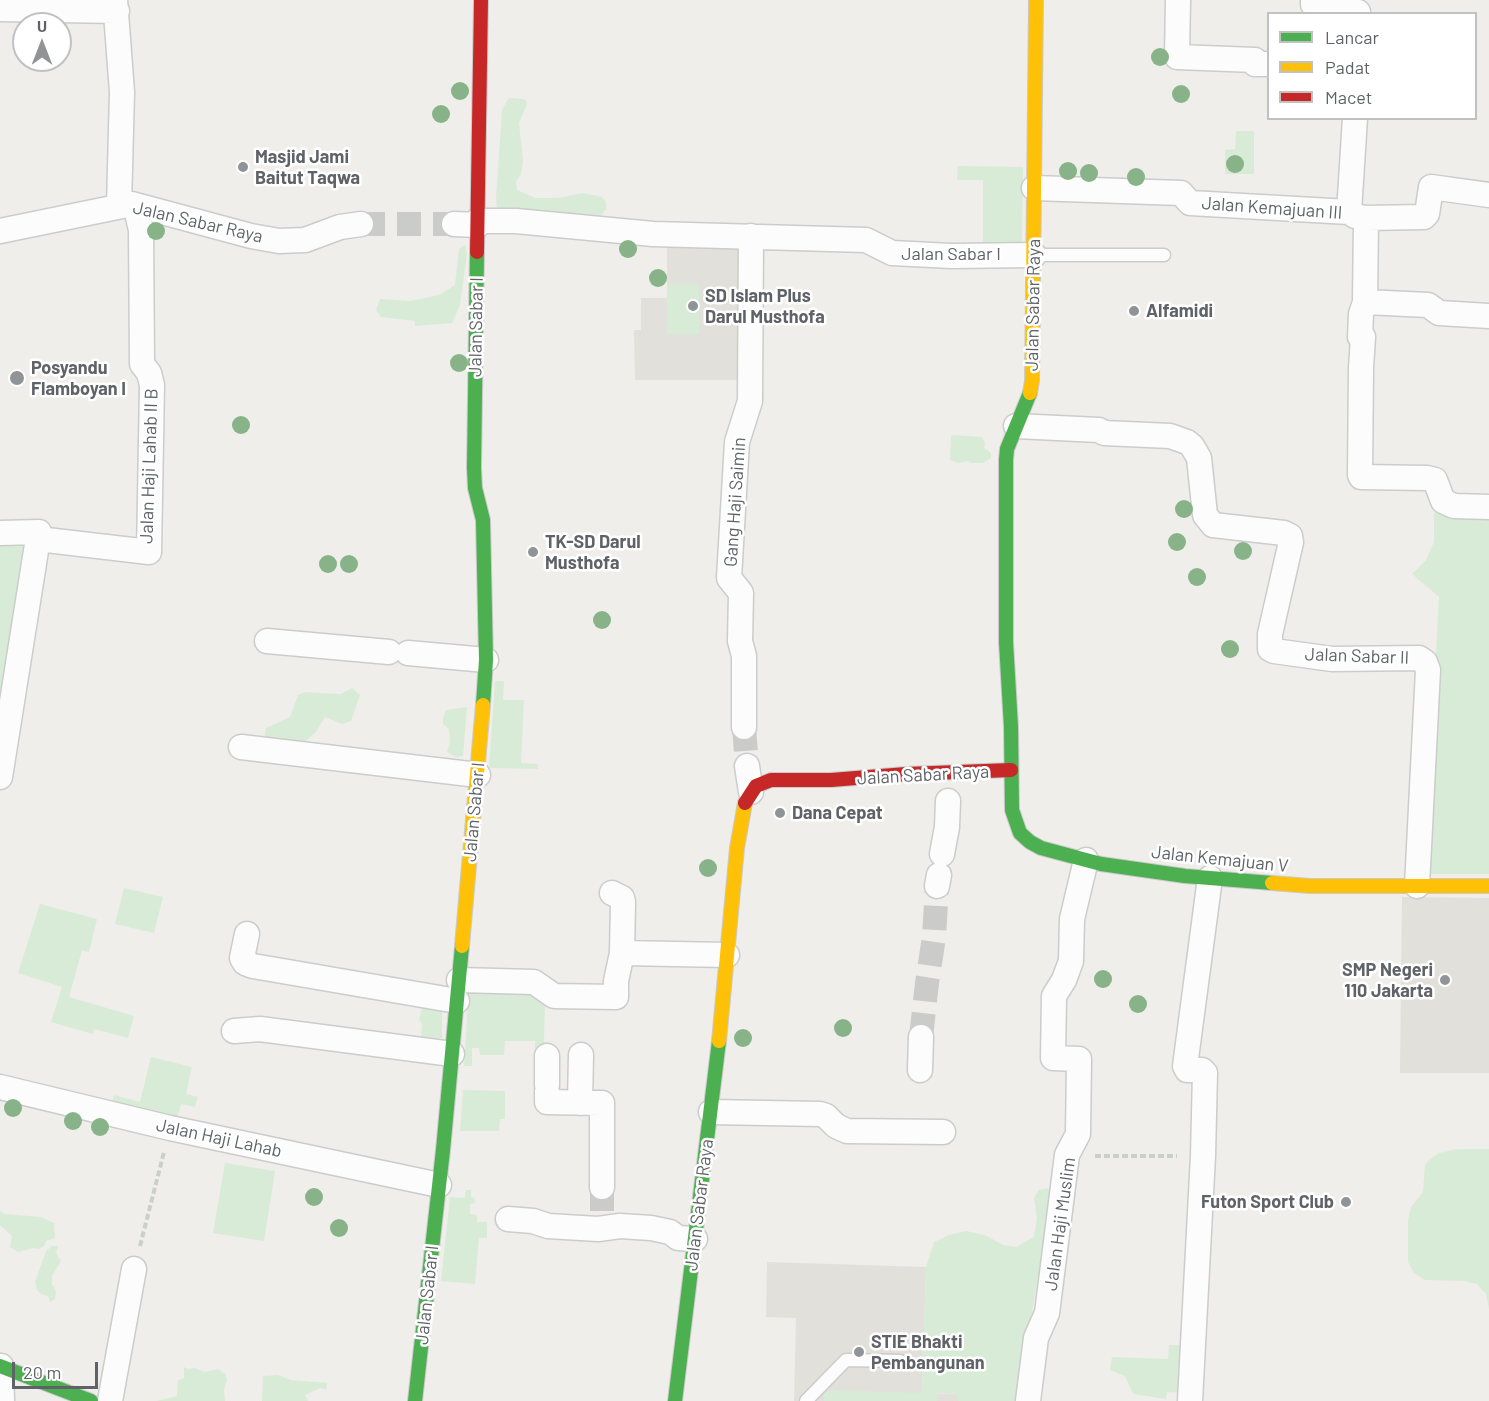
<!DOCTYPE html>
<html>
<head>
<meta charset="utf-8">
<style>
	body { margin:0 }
	#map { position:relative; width:1489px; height:1401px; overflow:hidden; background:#efeeea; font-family:Barlow,sans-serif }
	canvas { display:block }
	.legend { position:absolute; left:1267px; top:12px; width:210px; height:108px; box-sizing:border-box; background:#fff; border:2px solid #bfc1c3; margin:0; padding:8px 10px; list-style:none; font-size:18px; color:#5f6368 }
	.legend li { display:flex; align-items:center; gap:12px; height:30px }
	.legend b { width:30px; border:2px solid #bfc1c3 }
	.north { position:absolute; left:12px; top:12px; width:60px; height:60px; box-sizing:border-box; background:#fff; border:2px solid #bfc1c3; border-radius:50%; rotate:0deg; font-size:16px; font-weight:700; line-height:24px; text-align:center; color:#5f6368 }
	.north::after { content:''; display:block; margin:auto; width:21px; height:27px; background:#919496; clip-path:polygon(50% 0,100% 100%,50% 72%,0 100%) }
	.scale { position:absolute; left:12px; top:1362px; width:86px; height:27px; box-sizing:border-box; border:3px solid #5f6368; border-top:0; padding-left:8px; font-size:18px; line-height:21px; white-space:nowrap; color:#5f6368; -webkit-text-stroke:4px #fff; paint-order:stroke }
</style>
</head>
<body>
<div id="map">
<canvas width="1489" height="1401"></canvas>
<ul class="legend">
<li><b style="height:8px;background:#4caf50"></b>Lancar</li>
<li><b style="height:8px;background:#ffc107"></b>Padat</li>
<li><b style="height:8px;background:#c62828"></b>Macet</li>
</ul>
<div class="north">U</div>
<div class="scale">20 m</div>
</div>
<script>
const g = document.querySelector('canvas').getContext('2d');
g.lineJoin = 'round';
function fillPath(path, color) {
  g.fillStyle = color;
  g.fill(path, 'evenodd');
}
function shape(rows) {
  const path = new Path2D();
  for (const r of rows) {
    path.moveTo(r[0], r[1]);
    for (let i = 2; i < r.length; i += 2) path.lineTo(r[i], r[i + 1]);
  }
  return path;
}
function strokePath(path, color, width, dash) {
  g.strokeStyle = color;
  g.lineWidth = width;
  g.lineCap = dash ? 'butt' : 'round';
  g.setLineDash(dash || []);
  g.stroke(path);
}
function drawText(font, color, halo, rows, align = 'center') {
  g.font = font + ' Barlow,sans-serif';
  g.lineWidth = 5;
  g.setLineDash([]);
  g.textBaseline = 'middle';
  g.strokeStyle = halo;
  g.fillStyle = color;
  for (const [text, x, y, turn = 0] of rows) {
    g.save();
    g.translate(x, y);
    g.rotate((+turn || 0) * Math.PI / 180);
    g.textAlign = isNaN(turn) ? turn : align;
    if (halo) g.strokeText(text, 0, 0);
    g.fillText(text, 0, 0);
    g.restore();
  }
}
const education = shape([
	[667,244,746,244,746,380,635,380,634,330,641,330,641,298,667,298],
	[1402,897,1489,898,1489,1073,1400,1073],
	[767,1262,926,1267,922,1393,959,1394,958,1401,794,1401,796,1318,766,1317]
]);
const green = shape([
	[511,98,523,99,526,100,527,104,519,123,523,161,521,174,516,182,517,190,535,198,558,198,583,193,602,197,606,202,606,209,600,217,503,211,497,208,496,198,502,110,508,99],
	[1236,131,1254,131,1254,174,1225,174,1225,150,1235,149],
	[958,166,1023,167,1022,244,983,245,983,180,957,180],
	[465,245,467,254,460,305,452,323,415,326,415,321,381,317,376,310,380,299,410,301,439,295,455,285,459,249],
	[667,284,699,284,699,334,667,334],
	[953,435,982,437,985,443,984,448,991,453,991,458,983,463,971,463,968,461,958,463,950,460,951,437],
	[1434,513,1489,515,1489,874,1424,874,1439,597,1412,574,1426,560,1434,542],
	[36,534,0,758,0,535],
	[495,681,504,681,503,700,524,700,521,763,538,764,538,769,489,768],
	[352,688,360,695,351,721,342,724,325,717,316,732,302,744,264,739,266,728,290,717,298,695,305,692,341,694],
	[467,707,463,756,456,757,447,752,450,742,449,729,443,724,443,718,446,710],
	[124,888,163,897,154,933,115,924],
	[40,904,97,919,89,952,82,950,69,997,134,1016,128,1038,94,1029,93,1034,51,1022,62,987,18,973],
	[469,985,539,987,545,1000,544,1042,551,1043,551,1054,545,1062,535,1062,535,1041,505,1041,504,1055,480,1055,479,1048,472,1048,472,1066,464,1066],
	[442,1004,442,1038,425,1045,421,1037,422,1024,419,1019,422,1009,426,1006],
	[151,1057,192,1067,186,1094,198,1097,195,1107,181,1104,176,1123,111,1108,114,1095,140,1102],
	[463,1090,505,1091,505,1119,500,1119,499,1131,460,1131],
	[1458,1149,1489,1149,1489,1309,1486,1294,1477,1284,1465,1281,1425,1280,1414,1273,1408,1262,1408,1220,1411,1207,1423,1192,1425,1165,1429,1160,1439,1153],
	[225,1163,275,1171,264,1241,213,1233],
	[1048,1188,1052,1195,1017,1401,958,1401,958,1394,937,1393,937,1401,824,1401,824,1390,922,1393,926,1267,934,1242,949,1235,966,1231,985,1235,1003,1245,1016,1247,1034,1237,1037,1218,1034,1198,1039,1190],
	[466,1190,471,1190,471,1197,474,1198,475,1203,470,1204,470,1214,477,1215,477,1222,487,1222,487,1238,479,1238,475,1284,441,1281,450,1197,465,1198],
	[0,1211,5,1214,41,1217,54,1223,55,1238,46,1241,44,1246,39,1249,34,1248,18,1252,10,1247,12,1236,0,1225],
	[52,1246,58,1246,56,1253,61,1261,52,1276,52,1284,56,1291,55,1299,50,1302,48,1296,41,1294,37,1290,35,1282,46,1251],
	[1169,1345,1189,1345,1184,1393,1167,1392,1166,1399,1133,1394,1125,1376,1110,1370,1112,1357,1168,1359],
	[184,1367,188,1369,194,1368,205,1372,218,1369,225,1374,227,1379,224,1390,225,1401,156,1401,177,1396,178,1380,184,1378],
	[278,1375,291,1380,327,1383,326,1390,320,1388,305,1395,308,1401,262,1401,263,1376]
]);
const streetTunnel = shape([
	[361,224,454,224],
	[744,727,747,766],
	[921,1037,927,983,934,937,937,886],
	[602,1187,602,1223]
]);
const path = shape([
	[1095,1156,1177,1156],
	[140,1246,164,1152]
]);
const lane = shape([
	[1035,255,1164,255],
	[806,1401,846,1360,900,1361]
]);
const street = shape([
	[115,0,122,92,119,206],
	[1178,0,1177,57,1255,60,1255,64,1268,64],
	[1313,0,1313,4,1327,10,1358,12,1358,14],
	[0,9,117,11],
	[1034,188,1181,193,1190,203,1349,212,1355,216,1366,218,1424,217,1427,214,1431,187,1489,195],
	[1349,212,1355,118],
	[1366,218,1365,302,1361,314,1360,337,1363,337,1361,368,1360,475,1361,477,1427,478,1435,480,1443,501,1454,506,1489,507],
	[477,221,516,221,653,234,866,240,892,253,951,256,1034,255],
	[454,224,478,225],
	[0,231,132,204,251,236,279,241,305,240,340,227,361,224],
	[1365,302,1428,305,1439,313,1489,316],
	[1016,426,1099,430,1104,433,1170,436,1187,442,1192,446,1199,458,1205,515,1213,525,1284,533,1290,536,1291,542,1270,634,1270,649,1274,651,1332,659,1419,658,1425,662,1428,670,1417,886],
	[0,533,39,532,0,777],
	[38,539,149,552,152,385,149,373,142,364,141,230,137,213,132,204],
	[267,641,389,652],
	[408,653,486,660],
	[744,727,744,656,740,641,741,593,729,578,737,442,750,401,751,236],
	[241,747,478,775],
	[747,766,751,792],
	[942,854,947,827,948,801],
	[937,886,939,875],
	[247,934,242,958,245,963,253,966,457,1001],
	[622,953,727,955],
	[459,980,534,982,554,996,616,997,616,981,622,953,623,902,622,898,612,893],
	[234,1031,260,1029,452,1054],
	[547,1056,547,1085],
	[920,1070,921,1037],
	[0,1087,170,1128,439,1185],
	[547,1092,547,1102,602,1103,602,1187],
	[580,1103,581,1055],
	[711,1112,820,1114,826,1116,836,1126,847,1131,943,1132],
	[508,1219,533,1221,548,1226,598,1229,620,1226,651,1228,670,1232,678,1238,695,1239],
	[1,1366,2,1401],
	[110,1401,134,1269],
	[1028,1401,1036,1338,1047,1313,1067,1155,1078,1134,1079,1059,1053,1058,1054,996,1064,980,1071,961,1072,919,1086,860],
	[1190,1401,1203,1156,1205,1073,1202,1070,1187,1070,1185,1066,1210,878]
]);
const fast = shape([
	[477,252,474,468,475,488,483,520,486,660,483,705],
	[1030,393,1007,449,1006,460,1006,642,1011,727,1012,810,1020,833,1030,842,1041,848,1101,864,1185,876,1272,883],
	[0,1366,91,1401],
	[415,1401,443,1150,462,946],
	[675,1401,719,1041]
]);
const slow = shape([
	[1030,393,1032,381,1036,0],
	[1272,883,1310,886,1489,886],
	[462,946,483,705],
	[719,1041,737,848,745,803]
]);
const jam = shape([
	[477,252,481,0],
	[745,803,756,786,771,780,831,780,906,774,1011,770]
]);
const trees = [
	[1160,57],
	[460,91],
	[1181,94],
	[441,114],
	[1235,164],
	[1068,171],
	[1089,173],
	[1136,177],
	[156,231],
	[628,249],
	[658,278],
	[459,363],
	[241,425],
	[1184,509],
	[1177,542],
	[1243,551],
	[328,564],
	[349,564],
	[1197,577],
	[602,620],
	[1230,649],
	[708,868],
	[1103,979],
	[1138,1004],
	[843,1028],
	[743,1038],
	[13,1108],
	[73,1121],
	[100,1127],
	[314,1197],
	[339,1228]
];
const markers = [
	[243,167,6,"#919496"],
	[693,306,6,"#919496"],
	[1134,311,6,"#919496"],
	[17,378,8,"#919496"],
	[533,552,6,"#919496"],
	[780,813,6,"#919496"],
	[1445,980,6,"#919496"],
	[1346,1202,6,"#919496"],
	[859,1352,6,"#919496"]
];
const poiNames = [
	["Masjid Jami",255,157],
	["Baitut Taqwa",255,178],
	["SD Islam Plus",705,296],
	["Darul Musthofa",705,317],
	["Alfamidi",1146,311],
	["Posyandu",31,368],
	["Flamboyan I",31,389],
	["TK-SD Darul",545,542],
	["Musthofa",545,563],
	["Dana Cepat",792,813],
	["SMP Negeri",1433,970,"right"],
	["110 Jakarta",1433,991,"right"],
	["Futon Sport Club",1334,1202,"right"],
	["STIE Bhakti",871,1342],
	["Pembangunan",871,1363]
];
const streetNames = [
	["Jalan Kemajuan III",1272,208,4],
	["Jalan Sabar Raya",198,222,13],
	["Jalan Sabar I",951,254],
	["Jalan Sabar Raya",1033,305,-89],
	["Jalan Sabar I",476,327,-89],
	["Jalan Haji Lahab II B",149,466,-88],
	["Gang Haji Saimin",735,502,-86],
	["Jalan Sabar II",1357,656,2],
	["Jalan Sabar Raya",923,775,-3],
	["Jalan Sabar I",474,812,-85],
	["Jalan Kemajuan V",1220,859,6],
	["Jalan Haji Lahab",219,1138,12],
	["Jalan Sabar Raya",699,1205,-83],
	["Jalan Haji Muslim",1060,1224,-82],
	["Jalan Sabar I",427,1295,-84]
];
fillPath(education, '#e2e0da');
fillPath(green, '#d8ebd6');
strokePath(streetTunnel, '#cbcbca', 24, [24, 12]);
strokePath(lane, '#cbcccc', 15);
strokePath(street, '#cbcccc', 27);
strokePath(fast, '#cacacb', 16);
strokePath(slow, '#cacacb', 16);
strokePath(jam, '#cacacb', 16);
strokePath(path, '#cacfcc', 4, [6, 3]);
strokePath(lane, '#fdfcfc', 12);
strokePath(street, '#fdfcfc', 24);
strokePath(fast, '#4caf50', 14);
strokePath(slow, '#ffc107', 14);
strokePath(jam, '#c62828', 14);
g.fillStyle = '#88b388';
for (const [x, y] of trees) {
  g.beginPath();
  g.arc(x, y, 9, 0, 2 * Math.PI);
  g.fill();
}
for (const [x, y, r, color] of markers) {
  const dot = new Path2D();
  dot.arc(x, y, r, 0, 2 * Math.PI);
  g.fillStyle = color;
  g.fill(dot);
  strokePath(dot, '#fff', 2);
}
drawText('bold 18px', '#5f6368', '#fff', poiNames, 'left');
drawText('18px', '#5f6368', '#fff', streetNames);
</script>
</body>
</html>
